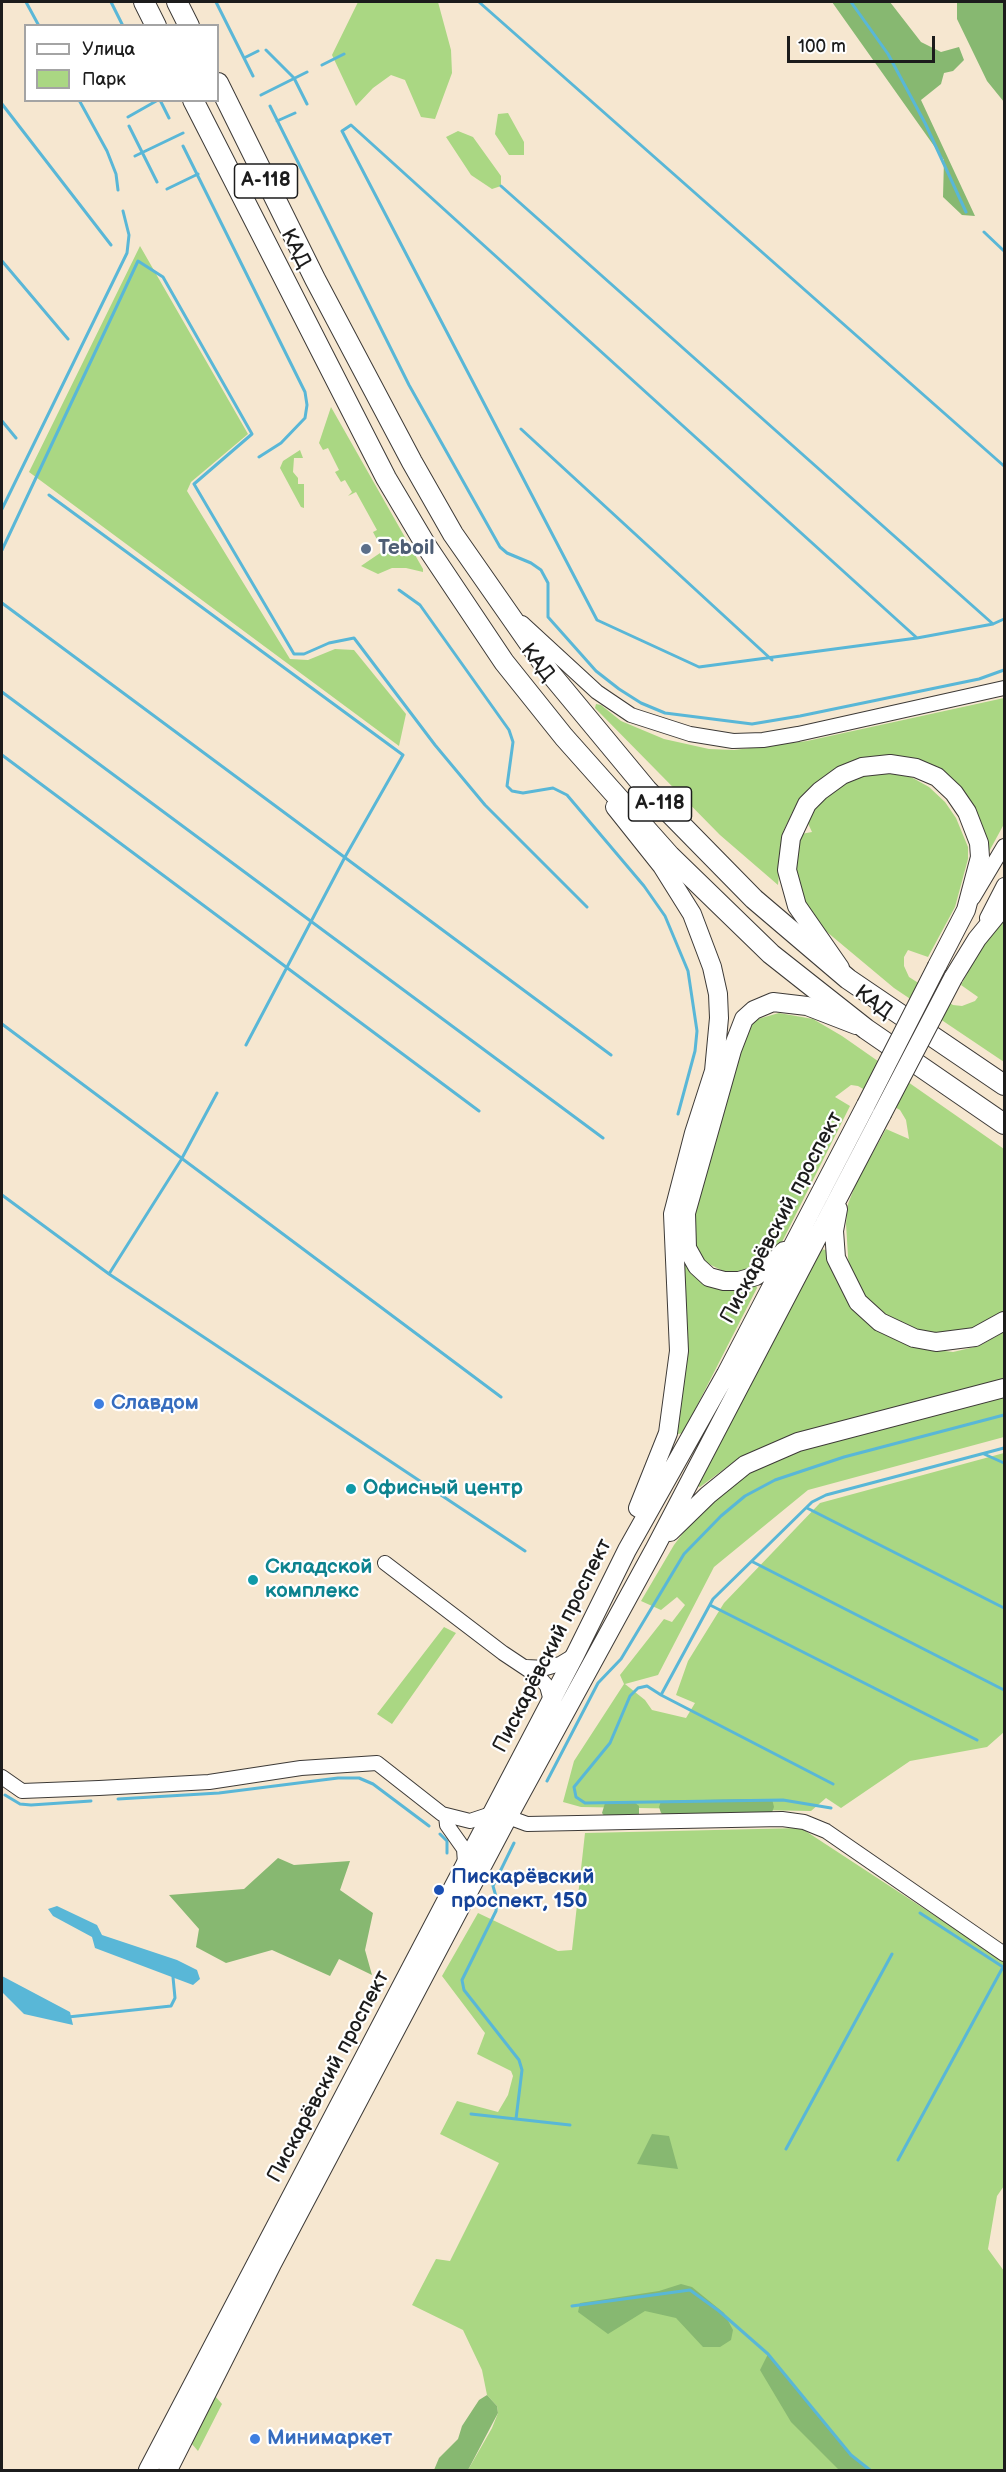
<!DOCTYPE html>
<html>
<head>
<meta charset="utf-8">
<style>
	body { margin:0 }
	#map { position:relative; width:1006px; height:2472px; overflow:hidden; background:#f6e7d0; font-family:"Balsamiq Sans",sans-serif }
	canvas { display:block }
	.frame { position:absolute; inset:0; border:3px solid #1c1c1c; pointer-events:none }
	.legend { position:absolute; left:24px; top:24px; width:195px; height:78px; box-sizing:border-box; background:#fff; border:2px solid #a4a4a4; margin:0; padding:8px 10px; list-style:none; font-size:18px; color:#1c1c1c }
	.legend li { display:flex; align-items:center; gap:12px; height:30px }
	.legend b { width:30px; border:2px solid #a4a4a4 }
	.scale { position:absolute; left:787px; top:36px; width:148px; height:27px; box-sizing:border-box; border:3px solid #1c1c1c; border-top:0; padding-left:8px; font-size:18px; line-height:21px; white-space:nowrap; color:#1c1c1c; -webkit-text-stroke:4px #fff; paint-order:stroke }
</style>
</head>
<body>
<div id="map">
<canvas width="1006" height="2472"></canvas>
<div class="frame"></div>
<ul class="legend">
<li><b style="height:8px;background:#fff"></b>Улица</li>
<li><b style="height:16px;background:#aad783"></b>Парк</li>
</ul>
<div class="scale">100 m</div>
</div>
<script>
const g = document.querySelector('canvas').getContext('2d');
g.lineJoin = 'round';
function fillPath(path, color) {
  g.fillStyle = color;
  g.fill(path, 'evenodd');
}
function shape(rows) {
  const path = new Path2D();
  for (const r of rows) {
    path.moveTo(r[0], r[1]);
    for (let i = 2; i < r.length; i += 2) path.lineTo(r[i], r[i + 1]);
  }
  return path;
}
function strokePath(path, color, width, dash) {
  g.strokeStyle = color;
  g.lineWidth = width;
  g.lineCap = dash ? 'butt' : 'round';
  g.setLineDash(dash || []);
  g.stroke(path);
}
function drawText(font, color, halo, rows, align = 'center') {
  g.font = font + ' "Balsamiq Sans",sans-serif';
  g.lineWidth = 4.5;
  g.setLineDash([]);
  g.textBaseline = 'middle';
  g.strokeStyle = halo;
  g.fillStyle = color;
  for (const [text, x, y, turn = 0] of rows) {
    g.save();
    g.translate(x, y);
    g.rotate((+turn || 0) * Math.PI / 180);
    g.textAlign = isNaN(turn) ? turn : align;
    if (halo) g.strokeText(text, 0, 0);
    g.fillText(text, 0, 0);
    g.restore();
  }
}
const green = shape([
	[358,2,438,2,451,50,452,73,435,119,421,117,405,80,391,75,373,88,356,106,332,55],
	[508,113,524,142,524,155,509,155,495,134,498,114],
	[458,131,473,137,501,176,501,186,492,189,471,175,446,137],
	[140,246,248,434,191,482,187,491,290,659,308,660,335,649,354,650,406,714,399,746,29,472],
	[331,407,423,569,423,572,406,568,392,568,378,574,361,566,383,551,373,532,377,530,356,492,348,496,352,492,345,480,341,482,335,472,339,470,328,448,323,450,319,443],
	[300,450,303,458,294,458,293,472,298,478,298,484,304,484,304,508,301,507,280,468,283,461],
	[1004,698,1004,824,985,859,977,826,915,763,810,789,792,813,783,832,778,885,720,835,595,708,596,704,601,705,621,721,664,739,709,749,734,750,807,741],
	[886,773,911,777,929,787,945,802,956,818,968,847,968,859,955,907,928,957,908,950,904,957,904,966,909,977,953,1005,962,1006,975,1001,978,997,961,985,982,945,1004,919,1004,1062,894,988,821,927,797,893,792,858,801,834,812,832,805,817,841,783,860,776],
	[779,1013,813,1019,842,1036,1004,1149,1004,1317,986,1326,942,1334,922,1333,900,1324,880,1312,864,1296,849,1272,846,1224,848,1204,857,1181,886,1129,909,1139,906,1120,900,1110,858,1086,851,1085,835,1097,850,1106,780,1246,757,1267,740,1273,727,1273,703,1261,694,1244,693,1211,747,1029,758,1019],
	[820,1249,826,1250,836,1280,853,1307,876,1329,890,1337,913,1347,953,1352,979,1346,1004,1332,1004,1381,794,1435,739,1458,700,1487,695,1485],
	[686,1260,756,1285,757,1288,683,1433,678,1434,680,1262],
	[1004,1396,1004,1437,808,1490,714,1567,658,1675,625,1684,645,1700,652,1710,686,1718,695,1703,676,1695,688,1661,724,1603,820,1503,1004,1453,1004,1732,987,1747,910,1761,841,1808,826,1798,811,1811,581,1807,563,1802,574,1761,624,1684,620,1675,664,1619,672,1622,685,1605,677,1597,661,1610,641,1601,674,1545,698,1513,743,1474,797,1449],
	[444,1627,456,1633,392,1724,377,1714],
	[801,1828,1004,1961,1004,2186,997,2196,988,2249,1004,2271,1004,2470,468,2470,492,2428,498,2413,497,2406,487,2395,482,2370,463,2330,412,2305,436,2259,450,2261,499,2163,440,2134,457,2101,498,2112,508,2095,513,2076,511,2071,477,2054,485,2033,442,1976,478,1913,558,1951,572,1950,585,1833],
	[215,2396,222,2404,198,2451,191,2443]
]);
const forest = shape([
	[832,2,890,2,921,42,941,52,959,47,964,60,953,71,944,73,941,84,921,100,975,216,962,215,943,197,944,160],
	[957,2,1004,2,1004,102,987,81,957,19],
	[747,1799,772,1799,774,1807,771,1815,667,1817,661,1813,659,1807,661,1801],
	[634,1802,639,1806,639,1815,632,1818,606,1818,602,1813,605,1803],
	[278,1858,294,1865,350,1861,340,1890,373,1913,365,1950,372,1975,339,1959,330,1976,272,1950,226,1963,196,1947,199,1929,169,1895,244,1889],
	[652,2134,669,2136,678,2169,637,2164],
	[681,2284,692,2287,724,2313,733,2330,731,2340,720,2347,703,2347,676,2318,645,2311,608,2334,578,2312,580,2303,659,2291],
	[768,2354,851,2455,870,2470,839,2470,791,2422,760,2370],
	[487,2395,497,2406,498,2413,468,2470,434,2470,439,2458,458,2439,462,2426,479,2400]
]);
const water = shape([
	[57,1906,97,1925,102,1935,177,1960,197,1970,200,1979,193,1985,95,1948,92,1937,53,1916,48,1909],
	[2,1976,70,2012,73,2025,24,2014,2,1992]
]);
const stream = shape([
	[26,2,39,26],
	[111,2,123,26],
	[216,2,253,76],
	[479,2,1004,466],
	[851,2,888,54,925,123,966,212],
	[266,50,294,78,307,104],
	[244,58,258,51],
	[322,65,344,54],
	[261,95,307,72],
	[79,100,107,151,116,174,118,190],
	[160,100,169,118],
	[2,104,111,245],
	[270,106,409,385,500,547,507,553,531,563,541,570,548,583,548,617,596,671,619,689,641,703,665,713,752,724,800,716,979,679,1004,670],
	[128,117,158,100],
	[277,121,295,113],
	[129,126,157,182],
	[183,146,305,392,307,405,305,418,281,443,259,457],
	[135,156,183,133],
	[501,186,993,624],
	[167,189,198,174],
	[984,232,1004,251],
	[2,261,68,339],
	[2,421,16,438],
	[521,429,772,660],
	[49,495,403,755,345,857,246,1045],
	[2,509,127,253,129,235,123,211],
	[2,550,138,261,163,277,252,434,194,484,294,654,304,654,329,643,354,638,435,745,485,805,587,907],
	[399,590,420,605,509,730,513,742,507,786,512,791,523,793,553,788,567,795,644,886,665,916,688,971,697,1031,695,1051,678,1114],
	[2,603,611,1055],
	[917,638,351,125,342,131,597,620,699,667,917,638,993,624,1004,619],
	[2,692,603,1138],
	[2,755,479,1111],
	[2,1024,501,1397],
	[2,1195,109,1274,525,1551],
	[109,1274,181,1160,217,1093],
	[984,1454,1004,1463],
	[807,1508,1004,1608],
	[753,1562,1004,1690],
	[710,1605,977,1740],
	[661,1695,833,1784],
	[547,1781,598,1683,621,1659,684,1554,721,1516,745,1496,775,1480,844,1457,1004,1415],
	[5,1795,20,1804,31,1805,91,1801],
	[118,1799,219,1793,338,1778,359,1778,373,1784,429,1826],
	[831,1808,783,1800,585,1803,576,1797,574,1787,610,1743,630,1696,638,1688,647,1686,661,1695,713,1599,812,1502,826,1495,1004,1448],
	[440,1834,447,1841,447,1853],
	[514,1843,493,1886,497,1900,496,1911,462,1980,464,1990,519,2060,522,2070,516,2119],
	[920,1913,1003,1967],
	[68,2017,171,2006,175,1998,173,1977],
	[471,2114,570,2125],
	[786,2149,892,1954],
	[898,2160,1003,1967],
	[572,2306,690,2290,719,2311,768,2354,851,2455,870,2470]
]);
const minor = shape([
	[522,623,597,692,631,715,690,734,733,741,763,740,798,734,1004,688],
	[973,898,1004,846],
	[987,918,1004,885],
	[385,1563,503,1653,539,1677,547,1686,551,1701],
	[526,1667,546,1668,560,1664,575,1655],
	[2,1777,22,1791,99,1788,209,1782,301,1768,377,1763,442,1814,470,1821,491,1814],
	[446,1816,447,1825,464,1849,465,1863],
	[508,1817,527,1824,782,1819,804,1822,826,1831,1004,1954]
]);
const major = shape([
	[615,807,662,866,692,914,712,967,718,994,719,1018,714,1071,694,1133,673,1214,679,1351,668,1433,638,1508],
	[840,968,797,906,787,870,791,838,807,804,820,791,842,775,862,767,890,764,916,768,937,777,954,793,967,812,979,843,980,857,966,910,937,966],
	[953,978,977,939,1004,906],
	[838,1209,834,1231,836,1258,858,1302,880,1322,914,1338,936,1342,975,1337,1004,1321],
	[784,1251,770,1266,756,1276,739,1281,724,1281,709,1277,697,1266,687,1248,686,1213,732,1050,744,1019,754,1010,773,1002,807,1006,856,1025],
	[670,1532,708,1495,745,1465,798,1442,1004,1388],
	[148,2470,575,1655,627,1550,726,1374,866,1105],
	[168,2470,272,2264,508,1817,655,1548,882,1114]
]);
const highway = shape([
	[144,2,156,26],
	[177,2,189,26],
	[218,83,315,279,412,462,453,534,550,673,647,790,754,899,848,979,1004,1085],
	[193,100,386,478,427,547,504,662,564,737,670,856,771,954,866,1029,1004,1124]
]);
const majorBridge = shape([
	[866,1105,937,966],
	[882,1114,953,978]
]);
const markers = [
	[366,549,6,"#5c6f8a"],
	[99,1404,6,"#3f7fe0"],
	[351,1489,6,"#0f9aa8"],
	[253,1580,6,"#0f9aa8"],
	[439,1890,6,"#1a4fb4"],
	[255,2439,6,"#3f7fe0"]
];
const shields = [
	[266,181,63],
	[660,804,63]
];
const shieldNames = [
	["А-118",266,181],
	["А-118",660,804]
];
const streetNames = [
	["КАД",295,249,63],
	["КАД",537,663,52],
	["КАД",873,1003,37],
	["Пискарёвский проспект",782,1218,-62],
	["Пискарёвский проспект",553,1646,-63],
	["Пискарёвский проспект",329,2077,-62]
];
const serviceNames = [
	["Teboil",378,549]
];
const shopNames = [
	["Славдом",111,1404],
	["Минимаркет",267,2439]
];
const cultureNames = [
	["Офисный центр",363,1489],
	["Складской",265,1568],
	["комплекс",265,1592]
];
const transitNames = [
	["Пискарёвский",451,1878],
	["проспект, 150",451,1902]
];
fillPath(green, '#aad783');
fillPath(forest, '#87b871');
fillPath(water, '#59b7d7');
strokePath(stream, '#59b7d7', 3);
strokePath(minor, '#3d3a37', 16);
strokePath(major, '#3d3a37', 20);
strokePath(highway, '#3d3a37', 22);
strokePath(minor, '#fff', 14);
strokePath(major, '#fff', 18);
strokePath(highway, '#fff', 20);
strokePath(majorBridge, '#3d3a37', 20, []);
strokePath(majorBridge, '#fff', 18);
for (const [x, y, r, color] of markers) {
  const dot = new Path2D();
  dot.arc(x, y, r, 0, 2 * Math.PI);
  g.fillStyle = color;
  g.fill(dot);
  strokePath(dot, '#fff', 2);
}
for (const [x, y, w] of shields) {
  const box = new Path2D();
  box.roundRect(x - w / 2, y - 17, w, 34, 4.5);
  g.fillStyle = '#fff';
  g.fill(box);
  strokePath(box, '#1c1c1c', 1.5);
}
drawText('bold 20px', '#1c1c1c', null, shieldNames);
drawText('21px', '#1c1c1c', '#fff', streetNames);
drawText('bold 21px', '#4e5e75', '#fff', serviceNames, 'left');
drawText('bold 21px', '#366cbe', '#fff', shopNames, 'left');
drawText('bold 21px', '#0d838f', '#fff', cultureNames, 'left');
drawText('bold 21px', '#164399', '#fff', transitNames, 'left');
</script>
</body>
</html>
